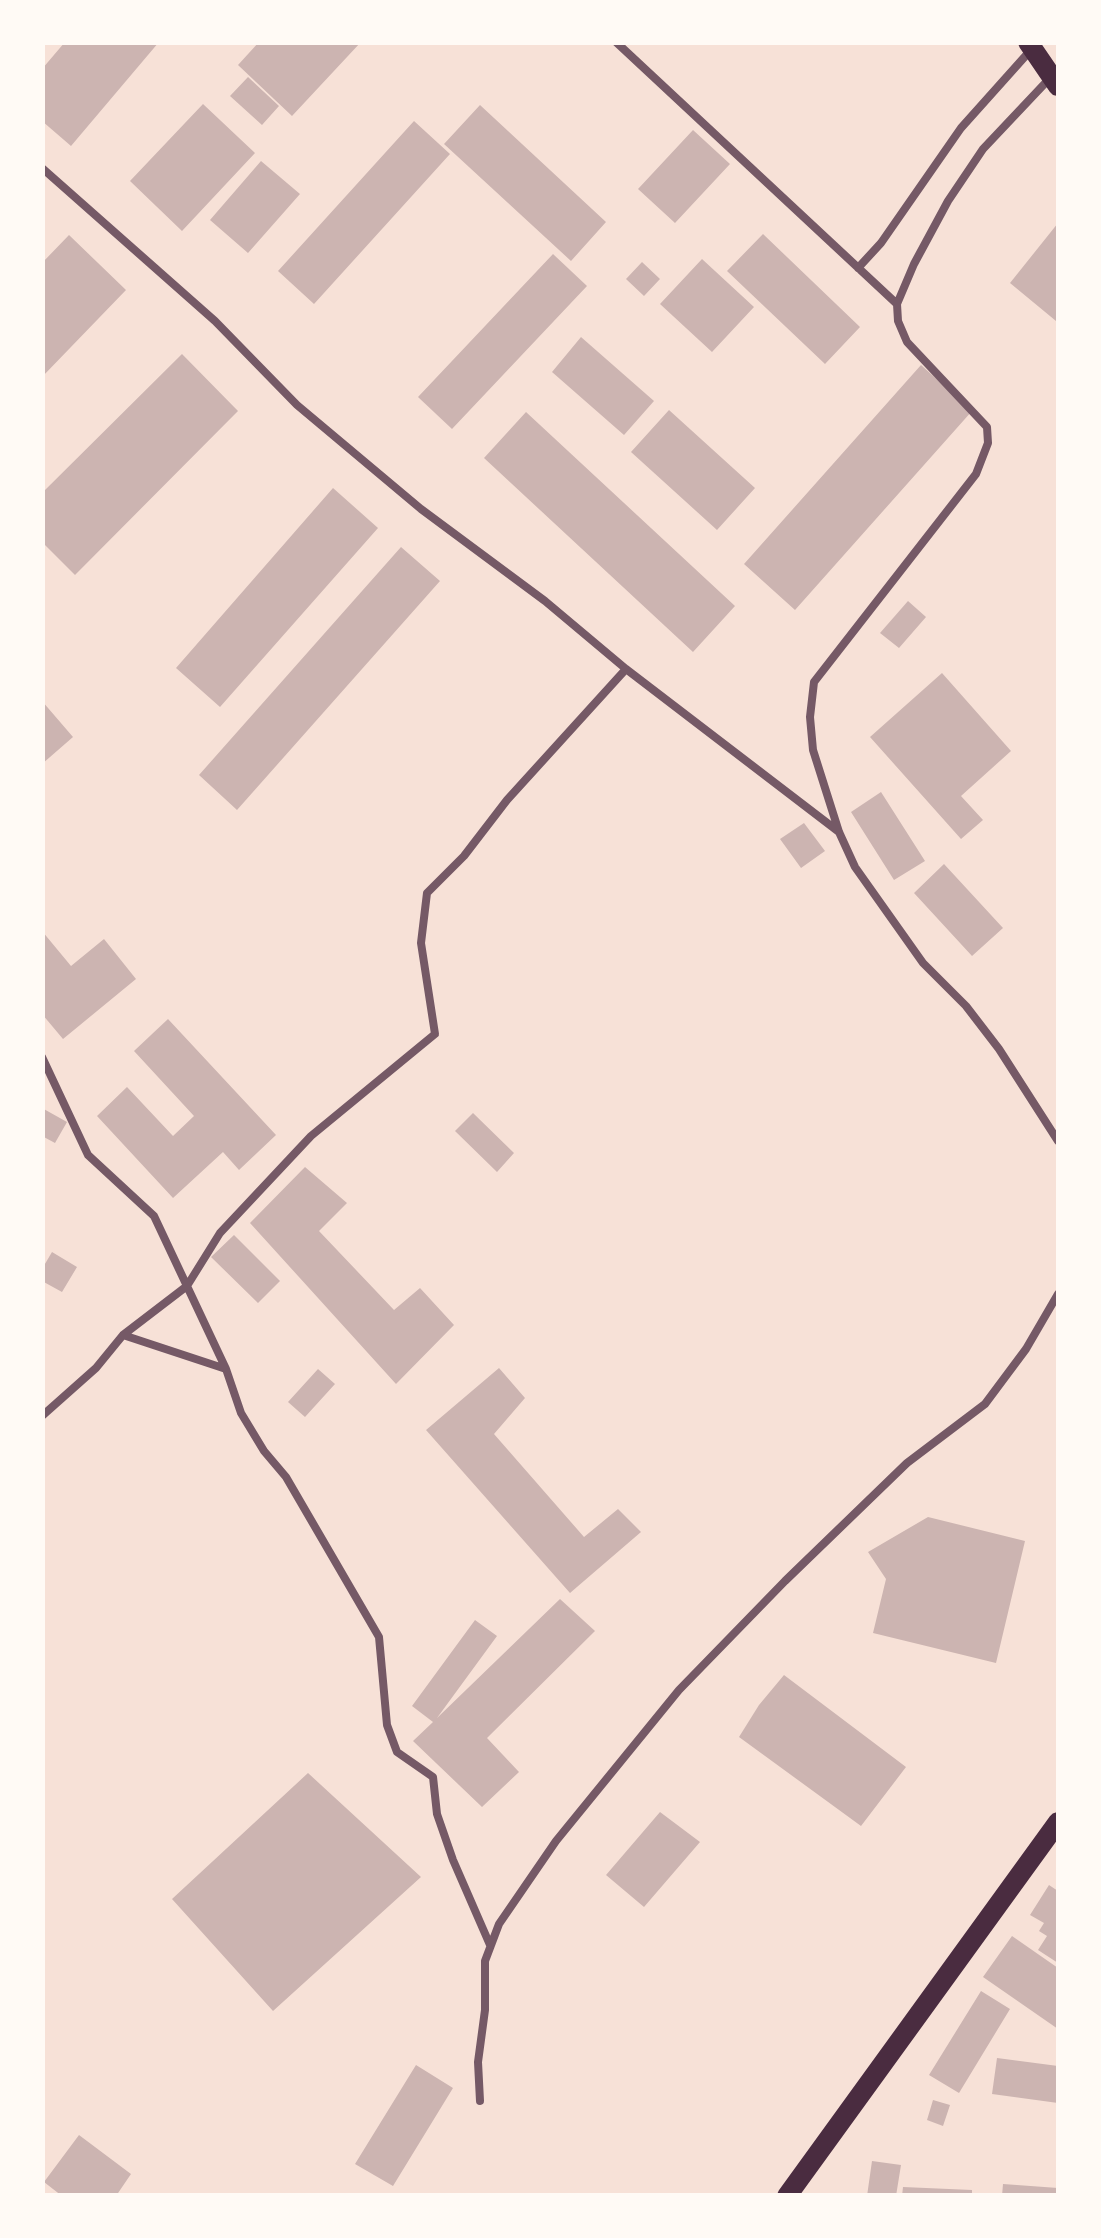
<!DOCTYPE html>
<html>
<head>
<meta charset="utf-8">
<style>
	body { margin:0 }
	#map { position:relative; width:1101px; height:2238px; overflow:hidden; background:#f7e1d7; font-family:Cabin,sans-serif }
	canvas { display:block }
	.frame { position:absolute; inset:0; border:45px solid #fffaf5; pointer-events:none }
</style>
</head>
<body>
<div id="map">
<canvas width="1101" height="2238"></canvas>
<div class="frame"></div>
</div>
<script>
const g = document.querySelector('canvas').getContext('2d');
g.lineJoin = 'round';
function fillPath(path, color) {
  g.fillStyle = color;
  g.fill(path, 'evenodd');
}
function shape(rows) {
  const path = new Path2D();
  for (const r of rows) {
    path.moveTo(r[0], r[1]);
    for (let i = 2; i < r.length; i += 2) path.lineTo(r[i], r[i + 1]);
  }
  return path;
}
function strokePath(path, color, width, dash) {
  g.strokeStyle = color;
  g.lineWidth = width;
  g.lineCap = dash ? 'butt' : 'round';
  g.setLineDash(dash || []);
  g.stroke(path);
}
const building = shape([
	[65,42,159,42,71,146,42,121,42,69],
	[259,42,361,42,292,116,238,65],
	[248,77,279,106,262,125,230,96],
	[203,104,255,153,182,231,130,181],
	[480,105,606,222,571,261,444,144],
	[414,121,450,154,314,304,278,271],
	[693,130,730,164,675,223,638,189],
	[261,161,300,194,248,253,210,220],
	[1058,223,1058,319,1056,321,1010,283],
	[763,234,860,327,825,364,727,271],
	[69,235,126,290,42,377,42,263],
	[553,254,587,286,452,429,418,397],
	[702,259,754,307,712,352,660,304],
	[642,262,660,279,644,296,626,279],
	[581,337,654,401,624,435,552,372],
	[182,354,238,411,75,575,42,542,42,493],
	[921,365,972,411,795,610,744,564],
	[669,410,755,488,717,530,631,452],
	[526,412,735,606,693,652,484,458],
	[333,488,378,528,220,707,176,668],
	[401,547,440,581,237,810,199,775],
	[908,601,926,617,899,648,880,633],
	[942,673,1011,751,961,796,983,820,961,839,870,737],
	[42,701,73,737,42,764],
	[881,792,925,861,894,880,851,812],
	[804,823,825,851,801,868,780,839],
	[944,864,1003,928,972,956,914,893],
	[42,931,71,966,104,939,136,979,63,1039,42,1014],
	[168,1019,276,1135,239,1170,223,1152,173,1198,97,1116,127,1087,173,1136,194,1116,134,1051],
	[42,1108,67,1122,55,1143,42,1136],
	[473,1113,514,1153,497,1172,455,1131],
	[305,1167,347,1203,319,1231,394,1310,420,1288,454,1325,396,1384,250,1223],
	[234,1235,280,1281,258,1303,211,1257],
	[52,1252,77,1267,62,1292,42,1281,42,1269],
	[499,1368,525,1398,494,1434,584,1537,618,1509,641,1532,570,1593,426,1430],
	[318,1369,335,1384,305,1417,288,1402],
	[928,1517,1025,1541,996,1663,873,1633,886,1579,868,1552],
	[560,1599,595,1631,487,1738,519,1772,482,1807,413,1741,433,1722,412,1706,475,1620,497,1636,437,1718],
	[784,1675,906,1767,861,1826,739,1737,759,1705],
	[308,1773,421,1877,273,2011,172,1899],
	[660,1812,700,1842,644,1907,606,1875],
	[1049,1885,1058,1891,1058,1963,1038,1950,1047,1936,1039,1931,1044,1923,1030,1915],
	[1012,1936,1058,1968,1058,2029,983,1977],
	[981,1991,1010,2009,959,2093,929,2075],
	[997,2058,1058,2066,1058,2103,992,2094],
	[416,2065,453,2088,393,2186,355,2164],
	[933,2100,950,2105,943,2126,927,2120],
	[79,2135,131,2174,116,2196,62,2196,44,2182],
	[872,2161,901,2165,896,2196,867,2196],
	[1003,2184,1058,2188,1058,2196,1002,2196],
	[903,2187,972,2190,972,2196,902,2196]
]);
const service = shape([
	[616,42,897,304],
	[1050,78,983,149,948,201,914,264,897,304,898,321,907,342,987,427,988,443,976,474,814,682,810,717,813,750,839,832,855,867,923,963,966,1006,999,1049,1058,1141],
	[42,168,215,321,297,405,421,509,545,601,626,669,839,832],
	[858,268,881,243,961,128,1029,52],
	[42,1057,88,1155,154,1216,226,1369],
	[123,1335,226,1369,241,1413,264,1451,286,1477,379,1637,387,1725,397,1752,433,1777,437,1814,453,1860,490,1945],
	[42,1416,96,1368,123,1335,187,1286,220,1233,311,1136,435,1034,421,943,427,893,464,856,507,800,626,669],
	[480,2101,478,2062,485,2010,485,1961,499,1924,556,1841,679,1690,785,1581,907,1463,985,1404,1026,1349,1058,1294]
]);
const secondary = shape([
	[1028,42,1058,86],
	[787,2196,1058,1822]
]);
fillPath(building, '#ccb4b1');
strokePath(service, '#755966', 8);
strokePath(secondary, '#4a2c40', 20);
</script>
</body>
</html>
